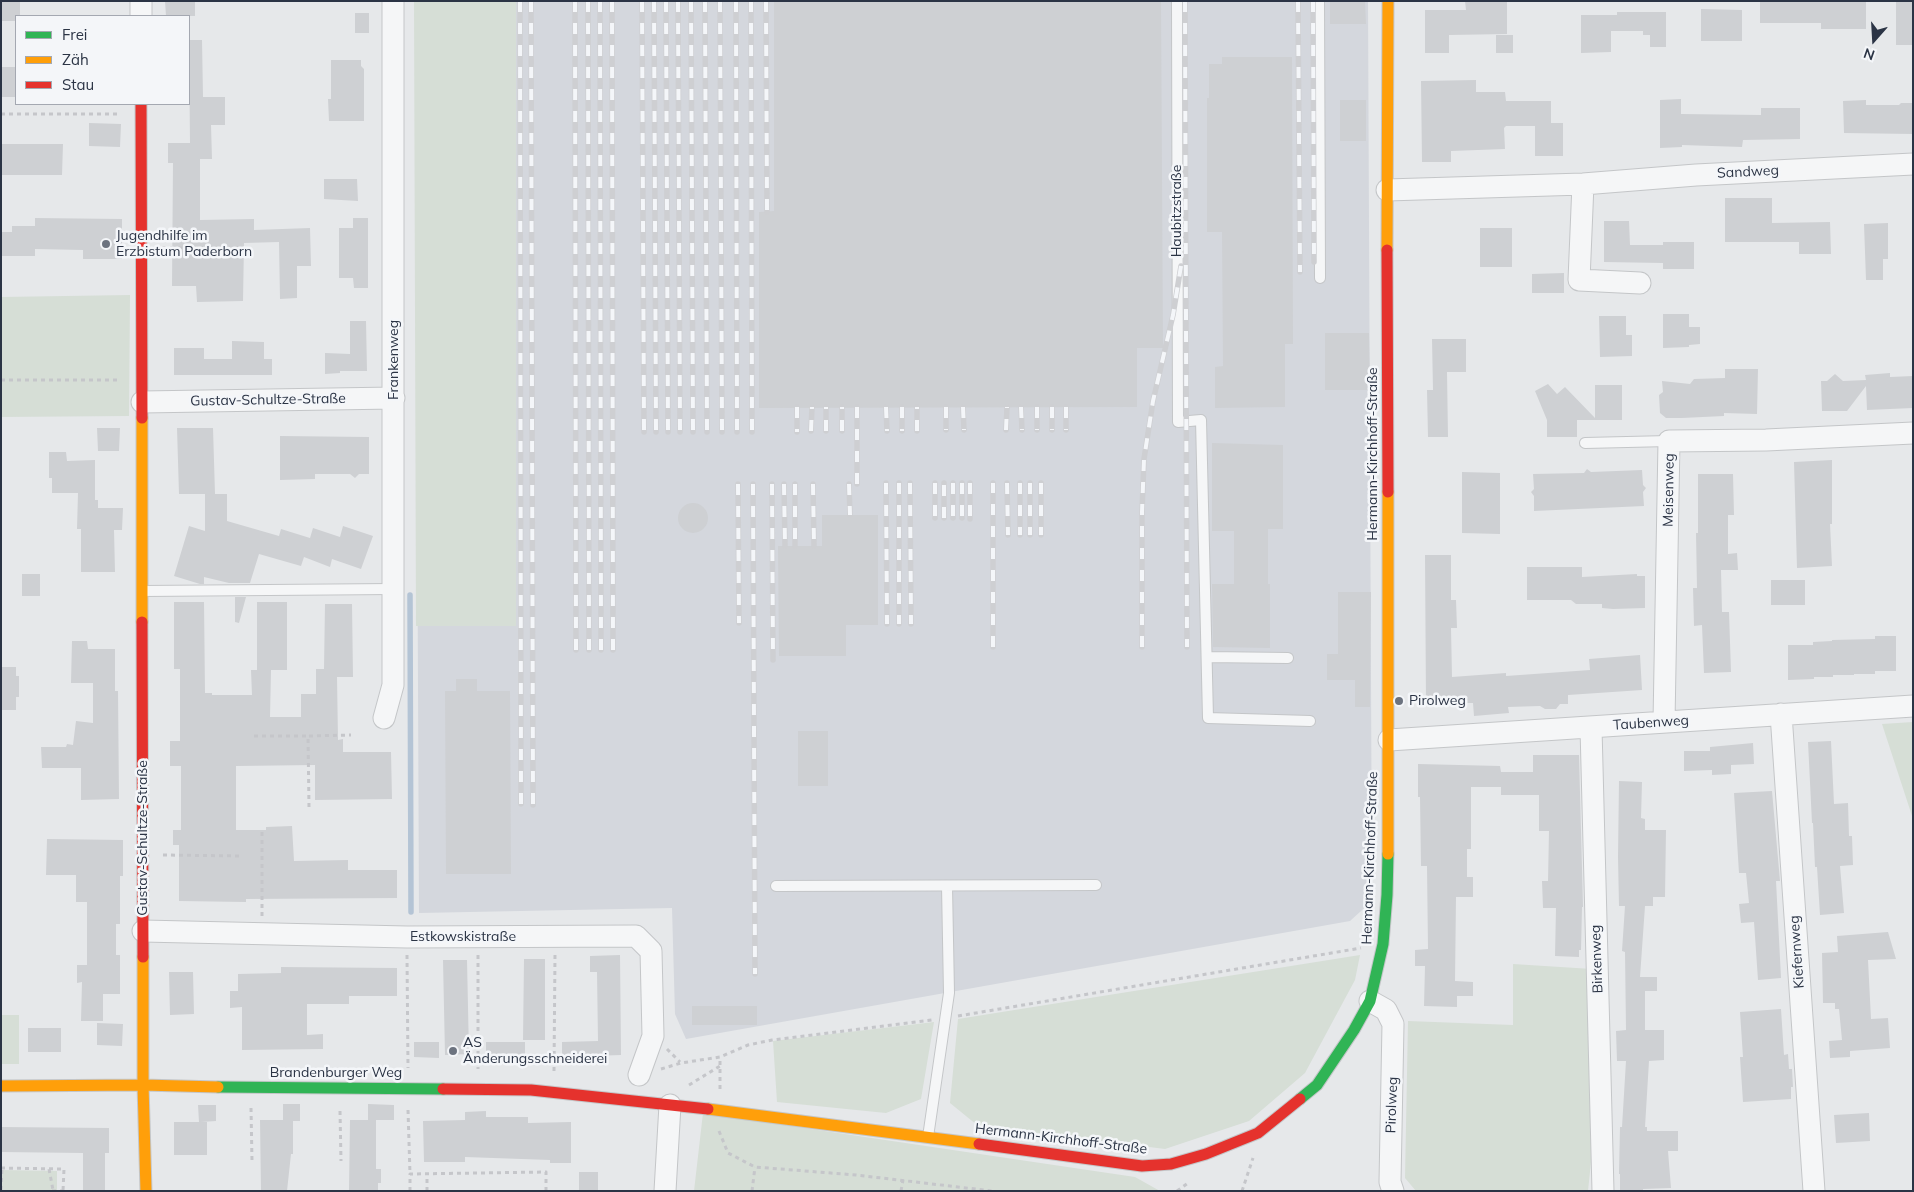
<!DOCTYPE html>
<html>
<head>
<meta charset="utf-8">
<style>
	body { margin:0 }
	#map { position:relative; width:1914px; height:1192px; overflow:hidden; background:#e6e8ea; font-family:Mulish,sans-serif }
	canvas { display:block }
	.frame { position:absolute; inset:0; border:2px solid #2b3445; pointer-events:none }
	.legend { position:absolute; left:15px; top:15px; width:175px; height:90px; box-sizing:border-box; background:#f4f6f9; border:1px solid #a4a8b1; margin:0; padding:6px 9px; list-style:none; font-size:15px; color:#2b3445 }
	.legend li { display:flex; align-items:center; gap:10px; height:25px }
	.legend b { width:25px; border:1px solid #a4a8b1 }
	.north { position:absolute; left:1849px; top:15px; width:50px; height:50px; -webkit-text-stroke:4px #f4f6f9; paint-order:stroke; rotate:199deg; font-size:14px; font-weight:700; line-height:20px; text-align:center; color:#2b3445 }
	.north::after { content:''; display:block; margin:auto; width:18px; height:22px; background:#2b3445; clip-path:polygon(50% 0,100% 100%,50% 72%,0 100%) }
</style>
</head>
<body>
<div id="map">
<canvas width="1914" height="1192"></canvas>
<div class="frame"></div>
<ul class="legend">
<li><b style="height:6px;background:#30b455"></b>Frei</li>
<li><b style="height:6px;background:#ff9f0a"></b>Zäh</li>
<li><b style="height:6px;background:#e5322d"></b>Stau</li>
</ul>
<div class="north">N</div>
</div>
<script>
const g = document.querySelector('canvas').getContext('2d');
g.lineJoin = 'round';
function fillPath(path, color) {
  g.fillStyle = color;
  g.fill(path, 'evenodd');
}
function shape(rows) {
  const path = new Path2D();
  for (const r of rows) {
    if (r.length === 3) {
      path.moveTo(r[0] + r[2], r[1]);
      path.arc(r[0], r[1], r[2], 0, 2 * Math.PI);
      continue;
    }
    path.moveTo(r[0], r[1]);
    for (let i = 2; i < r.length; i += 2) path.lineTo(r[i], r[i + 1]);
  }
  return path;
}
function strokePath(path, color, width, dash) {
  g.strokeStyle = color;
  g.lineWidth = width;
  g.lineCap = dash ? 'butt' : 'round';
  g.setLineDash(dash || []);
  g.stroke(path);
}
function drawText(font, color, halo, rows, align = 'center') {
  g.font = font + ' Mulish,sans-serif';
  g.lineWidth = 5;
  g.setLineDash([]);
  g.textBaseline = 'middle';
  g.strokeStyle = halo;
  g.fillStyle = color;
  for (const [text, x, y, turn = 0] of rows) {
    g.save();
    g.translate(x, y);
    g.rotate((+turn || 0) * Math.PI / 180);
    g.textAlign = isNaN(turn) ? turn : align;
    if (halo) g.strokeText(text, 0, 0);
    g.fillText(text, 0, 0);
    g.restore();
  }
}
const built = shape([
	[415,1,1368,1,1372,901,1350,921,686,1039,675,1014,672,908,419,913]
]);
const green = shape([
	[414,1,516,1,516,626,416,626],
	[130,295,129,416,1,417,1,297],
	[1913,722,1913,819,1882,724],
	[1360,955,1355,980,1305,1073,1249,1121,1165,1149,977,1125,950,1103,958,1019],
	[1513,964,1592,969,1591,1162,1588,1191,1416,1191,1405,1178,1408,1021,1513,1025],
	[1,1015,19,1015,19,1064,1,1064],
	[934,1022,921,1099,886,1113,777,1102,773,1041],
	[703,1113,1135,1177,1160,1191,694,1191],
	[1,1170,57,1171,57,1191,1,1191]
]);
const stream = shape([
	[410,595,411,912]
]);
const building = shape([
	[1,1,20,1,20,16,16,16,16,21,1,21],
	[165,1,195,1,195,16,166,16],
	[774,1,1161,1,1163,348,1137,348,1137,407,759,408,759,212,774,211],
	[1330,1,1365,1,1366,24,1330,24],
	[1465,1,1507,1,1507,34,1449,35,1449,53,1425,53,1425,10,1466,10],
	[1760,1,1866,1,1866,29,1821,29,1821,23,1760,23],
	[1896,1,1913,1,1913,45,1896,45],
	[1701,9,1742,10,1742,41,1701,41],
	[1617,12,1666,12,1666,47,1650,47,1650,35,1643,35,1643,31,1611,31,1611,52,1581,53,1581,15,1617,15],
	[355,13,369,13,369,33,355,33],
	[1496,35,1513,35,1513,53,1496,53],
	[189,40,202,40,203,97,225,97,225,125,211,125,212,159,200,159,200,220,254,219,254,230,310,228,311,266,297,266,297,298,280,299,279,242,244,243,243,301,197,302,196,286,172,286,173,163,168,163,168,143,190,143],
	[1222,57,1292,57,1293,344,1285,344,1285,407,1215,408,1215,367,1223,366,1222,232,1207,232,1207,98,1209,98,1209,64,1222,64],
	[331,60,361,60,361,66,364,69,364,121,329,121,328,99,331,99],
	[1,67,16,67,16,97,1,97],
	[1476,80,1476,92,1505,92,1506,101,1551,101,1551,123,1563,123,1563,156,1535,156,1535,126,1506,126,1504,128,1505,149,1451,151,1451,162,1422,162,1421,81],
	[1681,99,1681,114,1761,115,1761,108,1800,108,1800,139,1743,140,1742,147,1682,145,1682,147,1660,148,1660,100],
	[1340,100,1366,100,1366,141,1340,141],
	[1866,100,1866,105,1899,105,1901,103,1913,103,1913,134,1844,133,1843,101],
	[89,123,121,124,120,147,89,146],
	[1,144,63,144,62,175,1,175],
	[324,179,357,179,358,201,324,199],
	[1725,198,1772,198,1772,223,1830,222,1831,254,1799,254,1799,242,1725,242],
	[35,218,122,219,122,259,83,259,83,250,35,249,35,256,1,256,1,232,12,232,12,226,35,226],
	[353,218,368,218,368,288,354,288,353,278,339,278,339,228,353,228],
	[1604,221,1629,221,1630,245,1663,245,1663,242,1694,242,1694,269,1663,269,1663,263,1604,262],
	[1888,223,1888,259,1883,259,1883,280,1866,280,1864,224],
	[1480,228,1512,228,1512,267,1480,267],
	[1564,273,1564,293,1532,293,1532,274],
	[1663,314,1689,314,1689,327,1700,327,1700,344,1689,345,1689,347,1663,348],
	[1599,316,1626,316,1626,335,1632,335,1632,356,1600,357],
	[350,321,366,321,367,371,340,371,340,373,325,374,325,353,350,354],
	[1325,333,1369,333,1370,390,1325,390],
	[1432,339,1466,339,1466,372,1447,372,1448,437,1428,437,1427,390,1433,390],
	[232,341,264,342,264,359,272,359,272,375,174,375,174,348,204,348,204,359,232,359],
	[1725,369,1758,369,1757,414,1724,413,1724,416,1682,418,1666,418,1660,413,1659,395,1663,392,1662,381,1690,384,1694,379,1725,378],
	[1890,373,1890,377,1913,376,1913,408,1867,410,1866,386,1847,411,1822,411,1821,381,1827,381,1835,374,1843,381,1866,380,1865,375],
	[1548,384,1557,394,1565,387,1595,418,1595,385,1622,385,1622,420,1577,420,1577,437,1547,437,1547,420,1535,391],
	[97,428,120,428,119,451,98,451],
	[177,428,213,428,215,494,227,494,227,521,279,536,281,529,310,538,313,528,340,537,343,526,373,536,361,569,332,559,330,567,304,557,301,566,259,554,250,583,229,583,204,577,204,584,200,584,174,576,189,526,205,531,205,494,179,494],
	[280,436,369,437,369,474,359,474,355,478,350,474,315,474,315,479,280,480],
	[1212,443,1283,445,1283,529,1268,529,1268,584,1270,584,1270,648,1213,647,1212,584,1234,584,1234,531,1212,531],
	[49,452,66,452,67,461,95,460,95,500,98,500,98,508,123,508,122,530,114,530,115,572,81,572,81,529,77,529,78,493,52,493,52,478,49,478],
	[1832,460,1832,524,1830,524,1832,566,1797,568,1794,462],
	[1587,469,1591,472,1642,470,1643,485,1646,488,1643,492,1644,506,1534,511,1534,496,1531,492,1534,489,1533,474,1584,473],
	[1462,472,1500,473,1500,534,1462,533],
	[1698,474,1733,474,1734,515,1728,515,1728,554,1737,553,1738,570,1721,570,1722,612,1729,612,1731,672,1704,673,1702,625,1694,626,1693,588,1697,588,1696,533,1698,533],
	[693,518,15],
	[822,515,878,515,878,625,846,625,846,656,779,656,778,546,822,546],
	[1425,555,1451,555,1451,600,1456,600,1457,628,1451,628,1452,677,1506,673,1506,676,1590,670,1589,659,1640,655,1642,690,1568,695,1568,704,1560,704,1556,709,1545,709,1540,706,1508,707,1509,713,1474,716,1473,703,1426,703],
	[1527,567,1582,567,1582,577,1637,574,1637,576,1645,576,1645,608,1613,609,1602,608,1602,604,1576,604,1571,600,1527,600],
	[22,574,40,574,40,596,22,596],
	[1771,580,1805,580,1805,605,1771,605],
	[1338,592,1371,592,1370,707,1355,707,1355,680,1327,680,1327,654,1338,654],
	[235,597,246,597,239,623,235,622],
	[174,602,204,602,205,693,212,693,212,695,252,695,251,670,257,670,257,602,287,602,287,670,271,670,270,717,301,717,301,694,316,694,316,669,324,669,325,604,352,604,353,677,337,677,338,740,343,739,343,752,391,752,392,799,315,800,315,765,236,766,236,830,266,830,266,827,292,826,294,861,348,860,348,870,397,870,397,898,246,899,246,902,179,901,179,845,173,845,173,830,181,830,181,766,170,766,170,741,180,741,180,669,174,669],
	[1875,636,1896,636,1896,671,1875,671,1875,674,1854,674,1854,675,1833,675,1833,677,1814,677,1814,679,1788,680,1788,645,1813,645,1813,642,1832,641,1832,640,1875,639],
	[72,641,87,641,88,649,115,649,115,691,118,691,119,799,81,800,81,768,42,768,41,747,66,747,67,744,73,745,76,721,93,723,93,683,71,683],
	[1,667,16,667,16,676,19,676,19,697,16,697,16,710,1,710],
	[456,679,477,679,477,691,510,691,511,874,446,874,445,691,456,691],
	[798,731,828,731,828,786,798,786],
	[1831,741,1834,804,1848,803,1849,836,1852,836,1853,865,1840,866,1844,913,1820,915,1817,867,1815,867,1813,823,1812,823,1808,742],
	[1753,743,1754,764,1731,765,1731,774,1712,775,1712,770,1684,771,1684,751,1710,751,1710,747],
	[1533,755,1579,755,1583,907,1582,907,1581,950,1579,950,1579,957,1555,956,1556,908,1543,908,1542,881,1548,881,1549,831,1539,831,1539,795,1501,795,1501,787,1471,787,1471,849,1467,849,1467,877,1473,877,1473,897,1456,897,1455,981,1473,982,1473,996,1457,996,1457,1007,1424,1006,1425,966,1415,966,1415,950,1428,949,1427,866,1421,866,1420,797,1418,797,1418,764,1500,766,1501,772,1533,772],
	[1619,781,1642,782,1641,818,1645,819,1645,830,1666,830,1665,897,1653,897,1653,906,1645,906,1640,977,1657,977,1657,991,1645,991,1645,1030,1664,1030,1664,1060,1649,1061,1645,1127,1647,1127,1647,1131,1678,1131,1678,1151,1668,1151,1671,1188,1643,1189,1643,1191,1620,1191,1620,1174,1619,1174,1620,1127,1622,1127,1626,1061,1617,1061,1616,1031,1626,1030,1625,952,1622,951,1625,906,1619,906,1618,857],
	[1772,791,1780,881,1776,881,1781,978,1758,980,1754,922,1741,923,1739,904,1749,903,1746,873,1739,873,1734,793],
	[47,839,123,840,123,876,120,876,120,924,116,924,116,955,120,955,120,994,103,994,103,1021,81,1021,82,982,77,983,77,965,87,965,87,902,76,902,76,875,46,875],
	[1888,932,1896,959,1868,960,1871,1019,1888,1018,1890,1048,1850,1051,1850,1057,1830,1058,1829,1041,1842,1040,1839,1009,1835,1009,1835,1003,1823,1003,1822,953,1838,952,1837,936],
	[620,955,621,1055,562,1057,562,1042,598,1041,597,972,590,972,590,956],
	[524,959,545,959,545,1040,523,1040],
	[443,960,467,960,469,1054,445,1055],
	[281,967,397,968,397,996,349,996,349,1004,307,1004,307,1035,323,1034,323,1049,242,1050,242,1007,230,1008,230,991,238,991,238,974,281,973],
	[169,972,193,972,194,1014,170,1015],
	[692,1006,757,1006,757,1025,692,1025],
	[1781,1009,1784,1055,1788,1054,1789,1069,1792,1069,1793,1087,1791,1087,1791,1099,1743,1102,1740,1057,1743,1057,1740,1012],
	[97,1023,123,1024,122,1046,97,1045],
	[28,1028,61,1028,61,1052,28,1052],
	[414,1042,439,1042,439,1058,414,1057],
	[486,1042,525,1042,525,1057,486,1058],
	[283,1104,300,1104,300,1121,293,1121,293,1154,291,1154,287,1191,261,1191,260,1120,283,1120],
	[368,1104,394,1105,394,1120,376,1120,376,1169,381,1169,381,1183,378,1183,378,1191,349,1191,350,1120,368,1120],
	[198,1105,216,1105,216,1121,201,1122,207,1122,207,1155,174,1155,174,1122,199,1122],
	[486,1111,486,1117,528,1117,528,1123,571,1122,571,1163,550,1163,550,1160,465,1157,465,1162,424,1162,423,1121,465,1120,465,1112],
	[1869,1113,1870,1141,1836,1143,1834,1115],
	[1,1127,109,1128,109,1153,105,1153,105,1191,83,1191,83,1153,1,1152],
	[579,1172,598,1172,598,1191,579,1191]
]);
const path = shape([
	[1,114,120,114],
	[162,248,243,248],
	[1,380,121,380],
	[254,736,308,736],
	[309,807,308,736,351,735],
	[262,832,262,916],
	[163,855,241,856],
	[407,955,408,1068],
	[478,955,478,1069],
	[958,1016,1361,948],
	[667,1049,680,1062],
	[661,1069,681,1063,720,1057,748,1045,772,1040,932,1020],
	[554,1071,555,954],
	[689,1085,720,1066],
	[720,1089,720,1057],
	[251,1108,252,1161],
	[408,1110,410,1174],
	[340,1111,341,1161],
	[719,1131,728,1153,755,1167,856,1175,992,1191],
	[1,1168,64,1169,63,1191],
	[49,1169,53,1190],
	[1,1190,2,1168],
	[52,1191,63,1191],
	[410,1191,410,1174,546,1172,546,1191],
	[427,1191,427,1173],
	[752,1191,755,1167],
	[901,1191,903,1180],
	[1177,1191,1188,1183],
	[1242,1191,1253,1158]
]);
const lane = shape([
	[1177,1,1178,422,1201,420,1208,718,1310,721],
	[1319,1,1320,278],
	[1585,443,1669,441],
	[143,591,393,589],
	[1207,657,1288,658],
	[776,886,1096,885],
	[928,1137,949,993,947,886]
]);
const street = shape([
	[141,16,141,1],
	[1583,184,1579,280,1640,283],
	[1387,190,1583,184,1696,175,1913,164],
	[142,402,394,398],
	[1781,714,1814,1191],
	[384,718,393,685,393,1],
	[1664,722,1669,441,1766,440,1913,433],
	[1591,728,1603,1191],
	[1389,740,1913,706],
	[143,931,407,937,636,936,651,951,653,1036,639,1075],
	[1370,1001,1386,1010,1393,1024,1390,1182,1393,1191],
	[665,1191,670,1105]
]);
const fast = shape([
	[218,1087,443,1089],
	[1300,1099,1317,1085,1354,1030,1370,1001,1383,944,1387,895,1388,854]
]);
const slow = shape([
	[1387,250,1388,1],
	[142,418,142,622],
	[1388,854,1388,492],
	[143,957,143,1085,146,1191],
	[1,1086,143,1085,218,1087],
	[708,1109,979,1144]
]);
const jam = shape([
	[141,104,142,418],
	[1387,250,1388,492],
	[142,622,143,957],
	[443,1089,531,1090,708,1109],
	[979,1144,1142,1166,1171,1164,1206,1154,1258,1133,1300,1099]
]);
const rail = shape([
	[520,1,521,804],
	[531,1,533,805],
	[575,1,576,650],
	[588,1,589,650],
	[600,1,601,650],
	[612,1,613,650],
	[642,1,644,432],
	[654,1,656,432],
	[666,1,668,432],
	[678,1,680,432],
	[691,1,693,432],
	[705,1,707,432],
	[720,1,722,432],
	[736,1,737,432],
	[751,1,752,432],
	[766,1,767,212],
	[1185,1,1187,647],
	[1298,1,1300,272],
	[1313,1,1314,262],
	[797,407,797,432],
	[857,407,857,484],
	[886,407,887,431],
	[902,407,902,431],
	[946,407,946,430],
	[963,407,964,430],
	[1021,407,1022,430],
	[1037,407,1037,430],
	[1052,407,1052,430],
	[1066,407,1066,430],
	[1006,430,1007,407],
	[811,431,812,407],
	[826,431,826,407],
	[842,431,842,407],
	[917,431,917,407],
	[886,483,887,624],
	[899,483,899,624],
	[910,483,911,624],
	[935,483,935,518],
	[953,483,953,518],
	[962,483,962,518],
	[970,483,970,519],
	[1007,483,1008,535],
	[1020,483,1020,535],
	[1030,483,1030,535],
	[1041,483,1041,535],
	[738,484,739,623],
	[753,484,755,974],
	[772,484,773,660],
	[784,484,785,546],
	[795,484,795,546],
	[813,484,814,546],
	[849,484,850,515],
	[944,518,944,483],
	[993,647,993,483],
	[1142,647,1142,512,1144,459,1153,401,1173,315,1181,266]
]);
const markers = [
	[106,244,5,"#6c737f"],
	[1399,701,5,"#6c737f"],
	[453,1051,5,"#6c737f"]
];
const streetNames = [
	["Sandweg",1748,172,-3],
	["Haubitzstraße",1177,211,-90],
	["Frankenweg",394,360,-90],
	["Gustav-Schultze-Straße",268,400,-1],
	["Hermann-Kirchhoff-Straße",1373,454,-90],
	["Meisenweg",1669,490,-89],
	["Taubenweg",1651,723,-4],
	["Gustav-Schultze-Straße",143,838,-90],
	["Hermann-Kirchhoff-Straße",1370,858,-88],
	["Estkowskistraße",463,937],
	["Kiefernweg",1797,952,-94],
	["Birkenweg",1597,959,-92],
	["Brandenburger Weg",336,1073],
	["Pirolweg",1392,1105,-88],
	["Hermann-Kirchhoff-Straße",1061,1139,7]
];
const poiNames = [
	["Jugendhilfe im",116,236],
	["Erzbistum Paderborn",116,252],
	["Pirolweg",1409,701],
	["AS",463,1043],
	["Änderungsschneiderei",463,1059]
];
fillPath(built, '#d4d7dd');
fillPath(green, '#d6ded6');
strokePath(stream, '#b4c4d5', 5.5);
fillPath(building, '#ced0d3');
strokePath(lane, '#c4c6c8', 12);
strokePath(street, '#c4c6c8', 23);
strokePath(fast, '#c4c6c8', 13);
strokePath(slow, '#c4c6c8', 13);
strokePath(jam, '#c4c6c8', 13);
strokePath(path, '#c5c6ca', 3, [4, 4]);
strokePath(lane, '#f5f6f7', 10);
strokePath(street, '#f5f6f7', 21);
strokePath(fast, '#30b455', 11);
strokePath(slow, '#ff9f0a', 11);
strokePath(jam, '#e5322d', 11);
strokePath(rail, '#cecfd2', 5.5);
strokePath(rail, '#f4f6f9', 4, [11]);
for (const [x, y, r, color] of markers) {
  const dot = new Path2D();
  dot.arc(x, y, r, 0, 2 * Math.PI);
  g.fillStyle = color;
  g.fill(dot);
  strokePath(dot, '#f4f6f9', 2);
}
drawText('14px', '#2b3445', '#f4f6f9', streetNames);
drawText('14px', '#2b3445', '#f4f6f9', poiNames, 'left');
</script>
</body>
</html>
